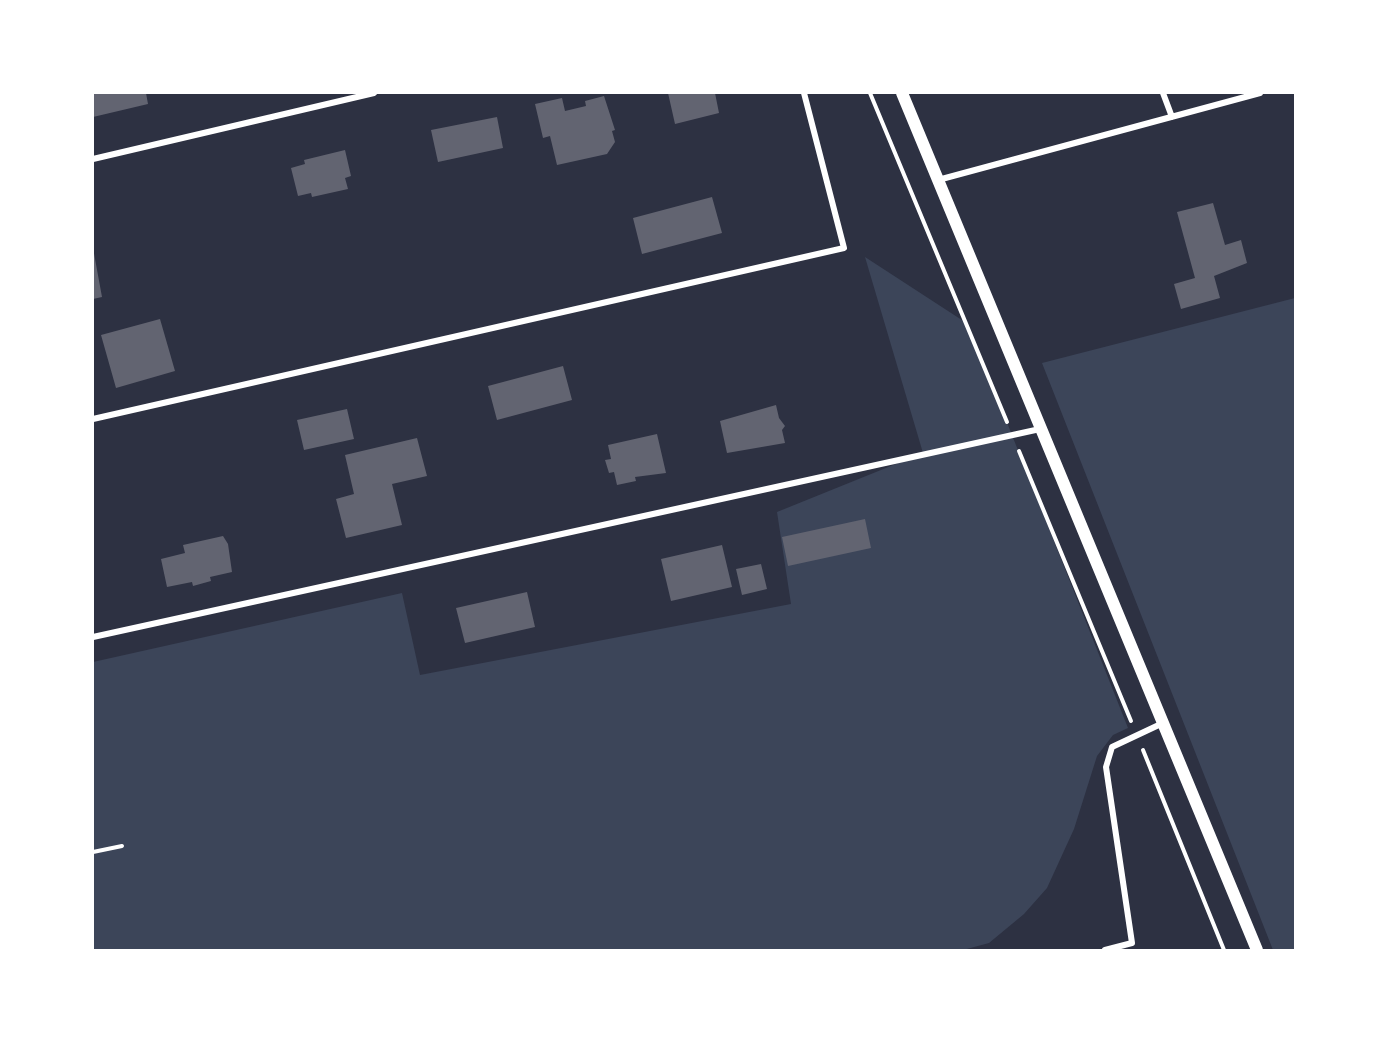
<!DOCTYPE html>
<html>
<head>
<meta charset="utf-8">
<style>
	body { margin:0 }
	#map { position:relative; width:1388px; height:1043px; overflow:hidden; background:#2d3142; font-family:"Sofia Sans Condensed",sans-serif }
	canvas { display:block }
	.frame { position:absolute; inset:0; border:94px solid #fff; pointer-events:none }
</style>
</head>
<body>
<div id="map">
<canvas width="1388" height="1043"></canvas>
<div class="frame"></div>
</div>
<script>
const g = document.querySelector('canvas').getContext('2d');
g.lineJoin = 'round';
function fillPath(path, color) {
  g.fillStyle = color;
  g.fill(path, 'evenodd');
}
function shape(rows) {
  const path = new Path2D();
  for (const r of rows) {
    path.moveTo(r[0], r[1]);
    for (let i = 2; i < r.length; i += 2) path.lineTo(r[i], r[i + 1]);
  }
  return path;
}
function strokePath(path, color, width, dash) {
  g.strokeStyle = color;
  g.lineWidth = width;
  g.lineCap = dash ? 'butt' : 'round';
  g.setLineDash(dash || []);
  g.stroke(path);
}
const green = shape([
	[865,257,968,324,1128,728,1113,735,1097,756,1074,829,1047,888,1024,914,989,943,963,950,93,950,93,662,402,593,420,675,791,604,777,512,923,453],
	[1295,298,1295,950,1273,950,1042,363]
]);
const building = shape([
	[93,93,146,93,148,104,93,117],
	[668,93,715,93,719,113,675,124],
	[604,96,615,130,612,131,615,142,607,154,557,165,550,136,543,138,535,104,562,98,565,111,586,106,585,101],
	[497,117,503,148,438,162,431,130],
	[345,150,351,176,345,178,348,189,312,197,311,193,298,196,291,168,305,164,304,160],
	[712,197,722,233,642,254,633,218],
	[1213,203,1225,245,1241,240,1247,263,1214,276,1220,298,1181,309,1174,284,1195,278,1177,212],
	[93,248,102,297,93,299],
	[160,319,175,371,116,388,101,335],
	[563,366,572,400,497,420,488,386],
	[776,405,779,418,785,426,782,430,785,443,727,453,720,421],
	[347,409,354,439,304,450,297,420],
	[657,434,666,473,635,477,636,481,617,485,614,472,609,473,605,460,611,459,608,445],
	[417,438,427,476,392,484,402,525,346,538,336,499,354,494,345,455],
	[865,519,871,548,788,566,782,537],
	[223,536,228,544,232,572,210,577,211,581,193,586,192,582,167,587,161,559,185,553,183,545],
	[722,545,732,587,671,601,661,559],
	[761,564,767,589,742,595,736,569],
	[527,592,535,627,465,643,456,608]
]);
const path = shape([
	[870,93,1007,422],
	[1019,451,1131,721],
	[1143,750,1224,950],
	[93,852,122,846]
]);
const minor = shape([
	[1163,93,1172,117],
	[93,159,374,93],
	[938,180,1260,93],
	[93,419,844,248,804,93],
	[93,637,1040,429],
	[1105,950,1132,943,1106,767,1112,747,1163,723]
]);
const secondary = shape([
	[902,93,1257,950]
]);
fillPath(green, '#3c4559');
fillPath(building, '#626471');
strokePath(path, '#fff', 4);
strokePath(minor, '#fff', 6);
strokePath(secondary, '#fff', 12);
</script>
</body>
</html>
